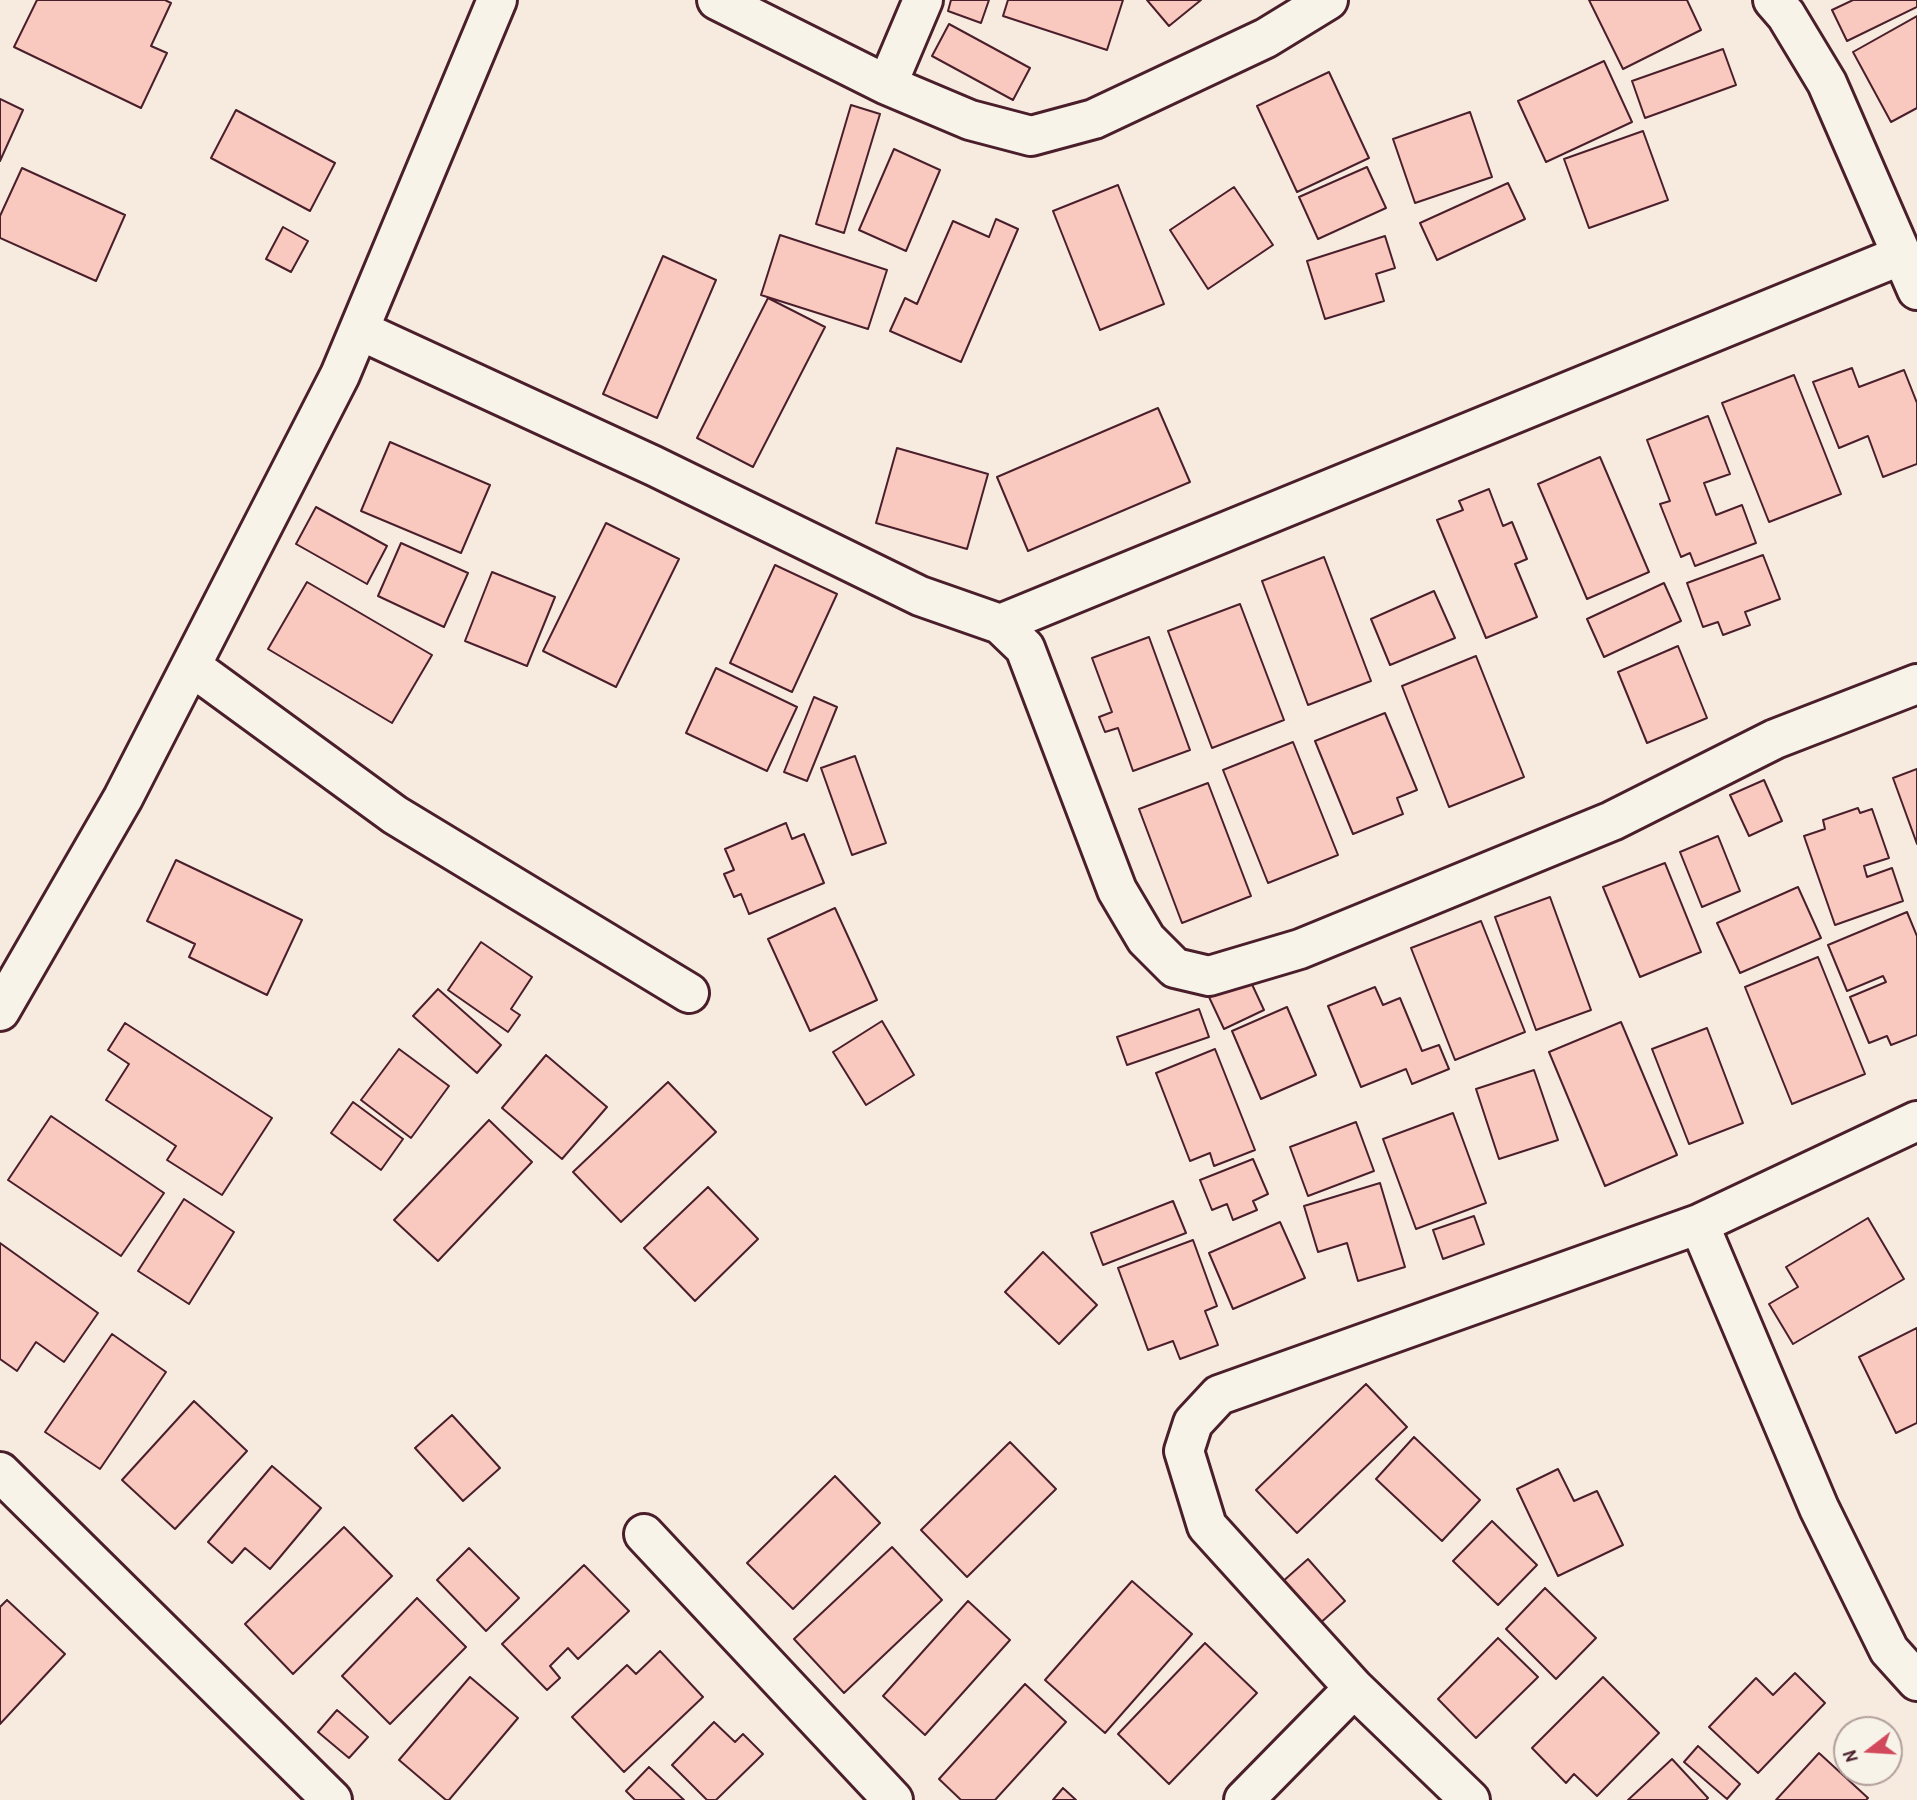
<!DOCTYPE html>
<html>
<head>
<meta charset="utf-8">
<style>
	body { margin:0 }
	#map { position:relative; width:1917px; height:1800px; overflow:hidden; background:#f7ebe0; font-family:"Patrick Hand",sans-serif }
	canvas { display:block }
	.north { position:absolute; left:1833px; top:1716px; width:70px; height:70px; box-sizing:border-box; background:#f7f3e8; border:2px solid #b29e9c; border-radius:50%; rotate:253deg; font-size:19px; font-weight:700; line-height:28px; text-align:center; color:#4a1f2b }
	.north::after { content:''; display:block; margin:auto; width:24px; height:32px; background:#d1495b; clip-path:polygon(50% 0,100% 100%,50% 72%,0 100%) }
</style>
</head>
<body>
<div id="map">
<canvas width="1917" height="1800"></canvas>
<div class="north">N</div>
</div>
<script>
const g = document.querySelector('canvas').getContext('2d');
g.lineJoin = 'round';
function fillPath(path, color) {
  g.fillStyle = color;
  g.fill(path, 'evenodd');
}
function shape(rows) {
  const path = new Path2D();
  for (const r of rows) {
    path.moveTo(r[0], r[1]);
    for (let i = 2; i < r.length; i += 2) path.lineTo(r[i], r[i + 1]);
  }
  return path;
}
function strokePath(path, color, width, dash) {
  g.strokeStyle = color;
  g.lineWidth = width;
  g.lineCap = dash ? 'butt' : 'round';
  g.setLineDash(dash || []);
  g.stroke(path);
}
const building = shape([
	[37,0,165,0,171,3,151,46,167,53,141,108,14,47,37,0],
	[951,0,989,0,981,23,948,11,951,0],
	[1008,0,1123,0,1107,50,1003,16,1008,0],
	[1147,0,1201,0,1169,26,1147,0],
	[1589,0,1687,0,1701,30,1623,69,1589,0],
	[1853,0,1917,0,1917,7,1847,41,1832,10,1853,0],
	[1917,16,1917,108,1891,122,1853,52,1917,16],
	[949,24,1030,68,1013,100,932,56,949,24],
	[1723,49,1736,85,1645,118,1632,81,1723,49],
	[1604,61,1632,122,1546,162,1518,101,1604,61],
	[1329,72,1369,158,1297,192,1257,106,1329,72],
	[0,99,23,110,0,161,0,99],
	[851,105,880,114,844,233,816,224,851,105],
	[236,110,335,163,310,211,211,158,236,110],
	[1470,112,1492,177,1415,203,1393,139,1470,112],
	[1643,131,1668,200,1589,228,1564,159,1643,131],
	[894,149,940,170,906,251,859,230,894,149],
	[1367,167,1386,208,1318,239,1299,197,1367,167],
	[22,168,125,215,96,281,0,238,0,216,22,168],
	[1508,183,1525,219,1437,260,1420,223,1508,183],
	[1118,185,1164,304,1100,330,1053,211,1118,185],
	[1234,187,1273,245,1208,289,1170,230,1234,187],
	[996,219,1018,229,961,362,890,331,905,298,917,304,953,221,989,237,996,219],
	[283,227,308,241,291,272,266,259,283,227],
	[780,235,887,270,868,329,761,295,780,235],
	[1385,236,1395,268,1376,274,1384,301,1325,319,1307,261,1385,236],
	[663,256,716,280,657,418,603,394,663,256],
	[768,298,825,327,753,467,697,438,768,298],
	[1852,368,1859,387,1904,370,1917,403,1917,464,1883,477,1868,436,1839,448,1813,382,1852,368],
	[1794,375,1841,494,1769,522,1722,403,1794,375],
	[1158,408,1190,482,1028,551,997,477,1158,408],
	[1708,416,1730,474,1704,483,1716,515,1742,505,1756,543,1695,566,1690,553,1681,557,1660,504,1670,501,1647,440,1708,416],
	[390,442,490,485,461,553,361,511,390,442],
	[897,448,988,474,967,549,876,523,897,448],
	[1600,457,1649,572,1587,599,1538,484,1600,457],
	[1489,489,1503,526,1512,522,1527,559,1515,564,1537,617,1486,638,1437,520,1463,510,1459,501,1489,489],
	[316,507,387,546,367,584,296,544,316,507],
	[606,523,679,559,616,687,543,651,606,523],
	[401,543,468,573,444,627,378,596,401,543],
	[1763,555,1780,599,1745,612,1750,625,1723,635,1718,622,1703,627,1687,583,1763,555],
	[1324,557,1371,681,1308,705,1262,581,1324,557],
	[775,565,837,594,792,692,730,663,775,565],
	[492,572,555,597,527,666,465,641,492,572],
	[307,582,432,655,392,723,268,649,307,582],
	[1664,583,1681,621,1604,657,1587,619,1664,583],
	[1434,591,1455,638,1390,665,1371,619,1434,591],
	[1240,604,1284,720,1212,748,1168,631,1240,604],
	[1149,637,1190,750,1133,771,1118,728,1105,732,1099,717,1112,712,1092,658,1149,637],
	[1678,646,1707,718,1647,743,1618,672,1678,646],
	[1476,656,1524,777,1449,807,1402,686,1476,656],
	[716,668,797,707,767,771,686,733,716,668],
	[814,697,837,707,807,781,784,772,814,697],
	[1385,713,1417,790,1397,798,1403,814,1353,834,1315,741,1385,713],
	[1293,742,1338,855,1268,883,1223,770,1293,742],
	[855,756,886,843,852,855,821,768,855,756],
	[1917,769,1917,844,1893,778,1917,769],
	[1764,780,1782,821,1749,836,1730,795,1764,780],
	[1208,783,1251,896,1182,923,1139,809,1208,783],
	[1858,808,1860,813,1872,809,1889,858,1864,866,1867,877,1892,868,1903,901,1835,925,1804,836,1825,829,1823,820,1858,808],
	[786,823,792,839,804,834,824,883,749,914,741,894,734,897,724,874,734,870,725,849,786,823],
	[1718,836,1740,891,1702,907,1680,852,1718,836],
	[176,860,302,920,267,995,189,957,195,944,147,921,176,860],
	[1665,863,1701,952,1640,977,1603,887,1665,863],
	[1798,887,1821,938,1740,973,1717,923,1798,887],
	[1550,897,1591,1010,1536,1030,1495,917,1550,897],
	[835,908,877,1000,810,1031,768,939,835,908],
	[1907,912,1917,936,1917,1035,1891,1045,1887,1036,1869,1043,1850,997,1886,982,1883,976,1847,991,1828,945,1907,912],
	[1481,921,1525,1032,1455,1060,1411,948,1481,921],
	[481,942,532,977,511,1009,520,1015,508,1032,448,990,481,942],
	[1818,957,1865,1074,1792,1104,1745,987,1818,957],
	[1249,978,1264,1010,1224,1029,1209,997,1249,978],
	[1375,987,1383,1005,1400,998,1422,1051,1439,1045,1449,1069,1412,1084,1406,1069,1361,1087,1328,1006,1375,987],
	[438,989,501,1045,477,1073,413,1016,438,989],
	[1287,1007,1316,1075,1261,1099,1232,1031,1287,1007],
	[1199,1009,1209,1037,1127,1065,1117,1037,1199,1009],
	[882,1021,914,1075,866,1105,833,1052,882,1021],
	[1621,1022,1677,1155,1605,1186,1549,1052,1621,1022],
	[125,1023,272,1118,222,1195,167,1160,176,1146,106,1100,129,1064,108,1050,125,1023],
	[1707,1028,1743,1123,1689,1144,1652,1049,1707,1028],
	[399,1049,449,1086,411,1138,361,1100,399,1049],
	[1215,1049,1255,1150,1214,1166,1210,1153,1190,1161,1156,1073,1215,1049],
	[546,1055,607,1107,562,1159,502,1108,546,1055],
	[1534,1070,1558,1140,1499,1159,1476,1089,1534,1070],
	[668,1082,716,1132,621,1222,573,1172,668,1082],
	[353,1102,403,1139,381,1170,331,1133,353,1102],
	[1453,1113,1486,1203,1416,1229,1383,1139,1453,1113],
	[51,1116,164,1193,121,1256,8,1180,51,1116],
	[489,1120,532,1162,438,1261,394,1220,489,1120],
	[1356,1122,1374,1171,1308,1196,1290,1147,1356,1122],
	[1253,1159,1268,1194,1253,1201,1257,1210,1233,1220,1227,1204,1212,1210,1200,1180,1253,1159],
	[1380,1183,1405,1267,1358,1281,1347,1243,1318,1252,1304,1206,1380,1183],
	[708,1187,758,1239,695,1301,644,1248,708,1187],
	[184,1199,234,1232,189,1304,138,1271,184,1199],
	[1173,1201,1186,1233,1103,1265,1091,1233,1173,1201],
	[1474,1216,1484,1244,1443,1259,1433,1230,1474,1216],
	[1868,1218,1904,1279,1793,1344,1769,1304,1798,1287,1786,1267,1868,1218],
	[1280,1222,1305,1278,1233,1309,1209,1253,1280,1222],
	[1193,1240,1217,1306,1205,1311,1218,1345,1180,1359,1173,1341,1148,1350,1118,1268,1193,1240],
	[0,1243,98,1313,64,1362,36,1342,17,1371,0,1359,0,1243],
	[1043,1252,1097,1305,1059,1344,1005,1292,1043,1252],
	[1917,1328,1917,1423,1896,1433,1859,1357,1917,1328],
	[112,1334,166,1372,100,1469,45,1432,112,1334],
	[1366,1384,1407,1427,1297,1533,1256,1490,1366,1384],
	[194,1401,247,1451,175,1529,122,1480,194,1401],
	[452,1415,500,1468,463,1501,415,1448,452,1415],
	[1414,1437,1480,1500,1442,1541,1376,1479,1414,1437],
	[1010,1442,1056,1489,967,1577,921,1530,1010,1442],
	[272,1466,321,1508,270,1569,245,1548,232,1563,208,1542,272,1466],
	[1558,1469,1574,1501,1597,1491,1623,1545,1558,1576,1517,1489,1558,1469],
	[835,1476,880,1523,793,1609,747,1563,835,1476],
	[1492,1521,1537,1565,1498,1605,1453,1561,1492,1521],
	[344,1527,392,1576,293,1674,245,1624,344,1527],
	[892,1547,942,1600,844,1693,794,1639,892,1547],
	[469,1548,519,1598,486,1631,437,1580,469,1548],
	[1308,1559,1345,1601,1318,1625,1281,1583,1308,1559],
	[584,1565,629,1611,578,1659,568,1648,550,1666,560,1678,547,1690,502,1644,584,1565],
	[1132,1581,1192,1634,1105,1733,1045,1680,1132,1581],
	[1545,1588,1596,1638,1556,1679,1506,1629,1545,1588],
	[417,1598,466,1647,390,1724,342,1676,417,1598],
	[7,1600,65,1654,0,1724,0,1607,7,1600],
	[968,1601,1010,1640,925,1735,883,1696,968,1601],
	[1498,1638,1538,1677,1476,1738,1438,1699,1498,1638],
	[1205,1643,1257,1693,1169,1784,1118,1734,1205,1643],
	[660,1651,703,1697,624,1772,572,1717,627,1665,636,1674,660,1651],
	[1795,1673,1825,1703,1758,1773,1709,1727,1756,1678,1773,1695,1795,1673],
	[470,1677,518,1718,449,1800,446,1800,399,1760,470,1677],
	[1603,1677,1659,1733,1597,1796,1574,1774,1566,1783,1532,1748,1603,1677],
	[1025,1684,1066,1722,995,1800,961,1800,939,1779,1025,1684],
	[337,1710,368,1737,349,1758,318,1732,337,1710],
	[714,1722,735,1742,743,1734,763,1754,716,1800,707,1800,672,1765,714,1722],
	[1698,1746,1740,1784,1727,1799,1684,1762,1698,1746],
	[1819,1753,1868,1798,1866,1800,1776,1800,1819,1753],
	[1672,1759,1708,1798,1706,1800,1628,1800,1672,1759],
	[649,1767,684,1800,635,1800,626,1791,649,1767],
	[1063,1788,1076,1800,1053,1800,1063,1788]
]);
const minor = shape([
	[717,0,887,85,970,120,1031,136,1094,119,1266,38,1328,0],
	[1773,0,1786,15,1827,83,1917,290],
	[887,85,923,0],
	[359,330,654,466,920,596,1000,624,1025,648,1117,890,1146,939,1175,968,1209,976,1300,949,1612,821,1775,739,1917,684],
	[1000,624,1902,255],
	[191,666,395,815,689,993],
	[0,1011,123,798,340,375,497,0],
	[1699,1224,1819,1508,1889,1650,1917,1681],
	[0,1472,332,1800],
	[644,1534,893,1800],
	[1244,1800,1354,1688],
	[1470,1800,1354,1688,1207,1526,1184,1451,1193,1423,1219,1395,1699,1224,1917,1121]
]);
fillPath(building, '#f9c9c0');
strokePath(building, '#4a1f2b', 2);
strokePath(minor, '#4a1f2b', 44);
strokePath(minor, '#f7f3e8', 38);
</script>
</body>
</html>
